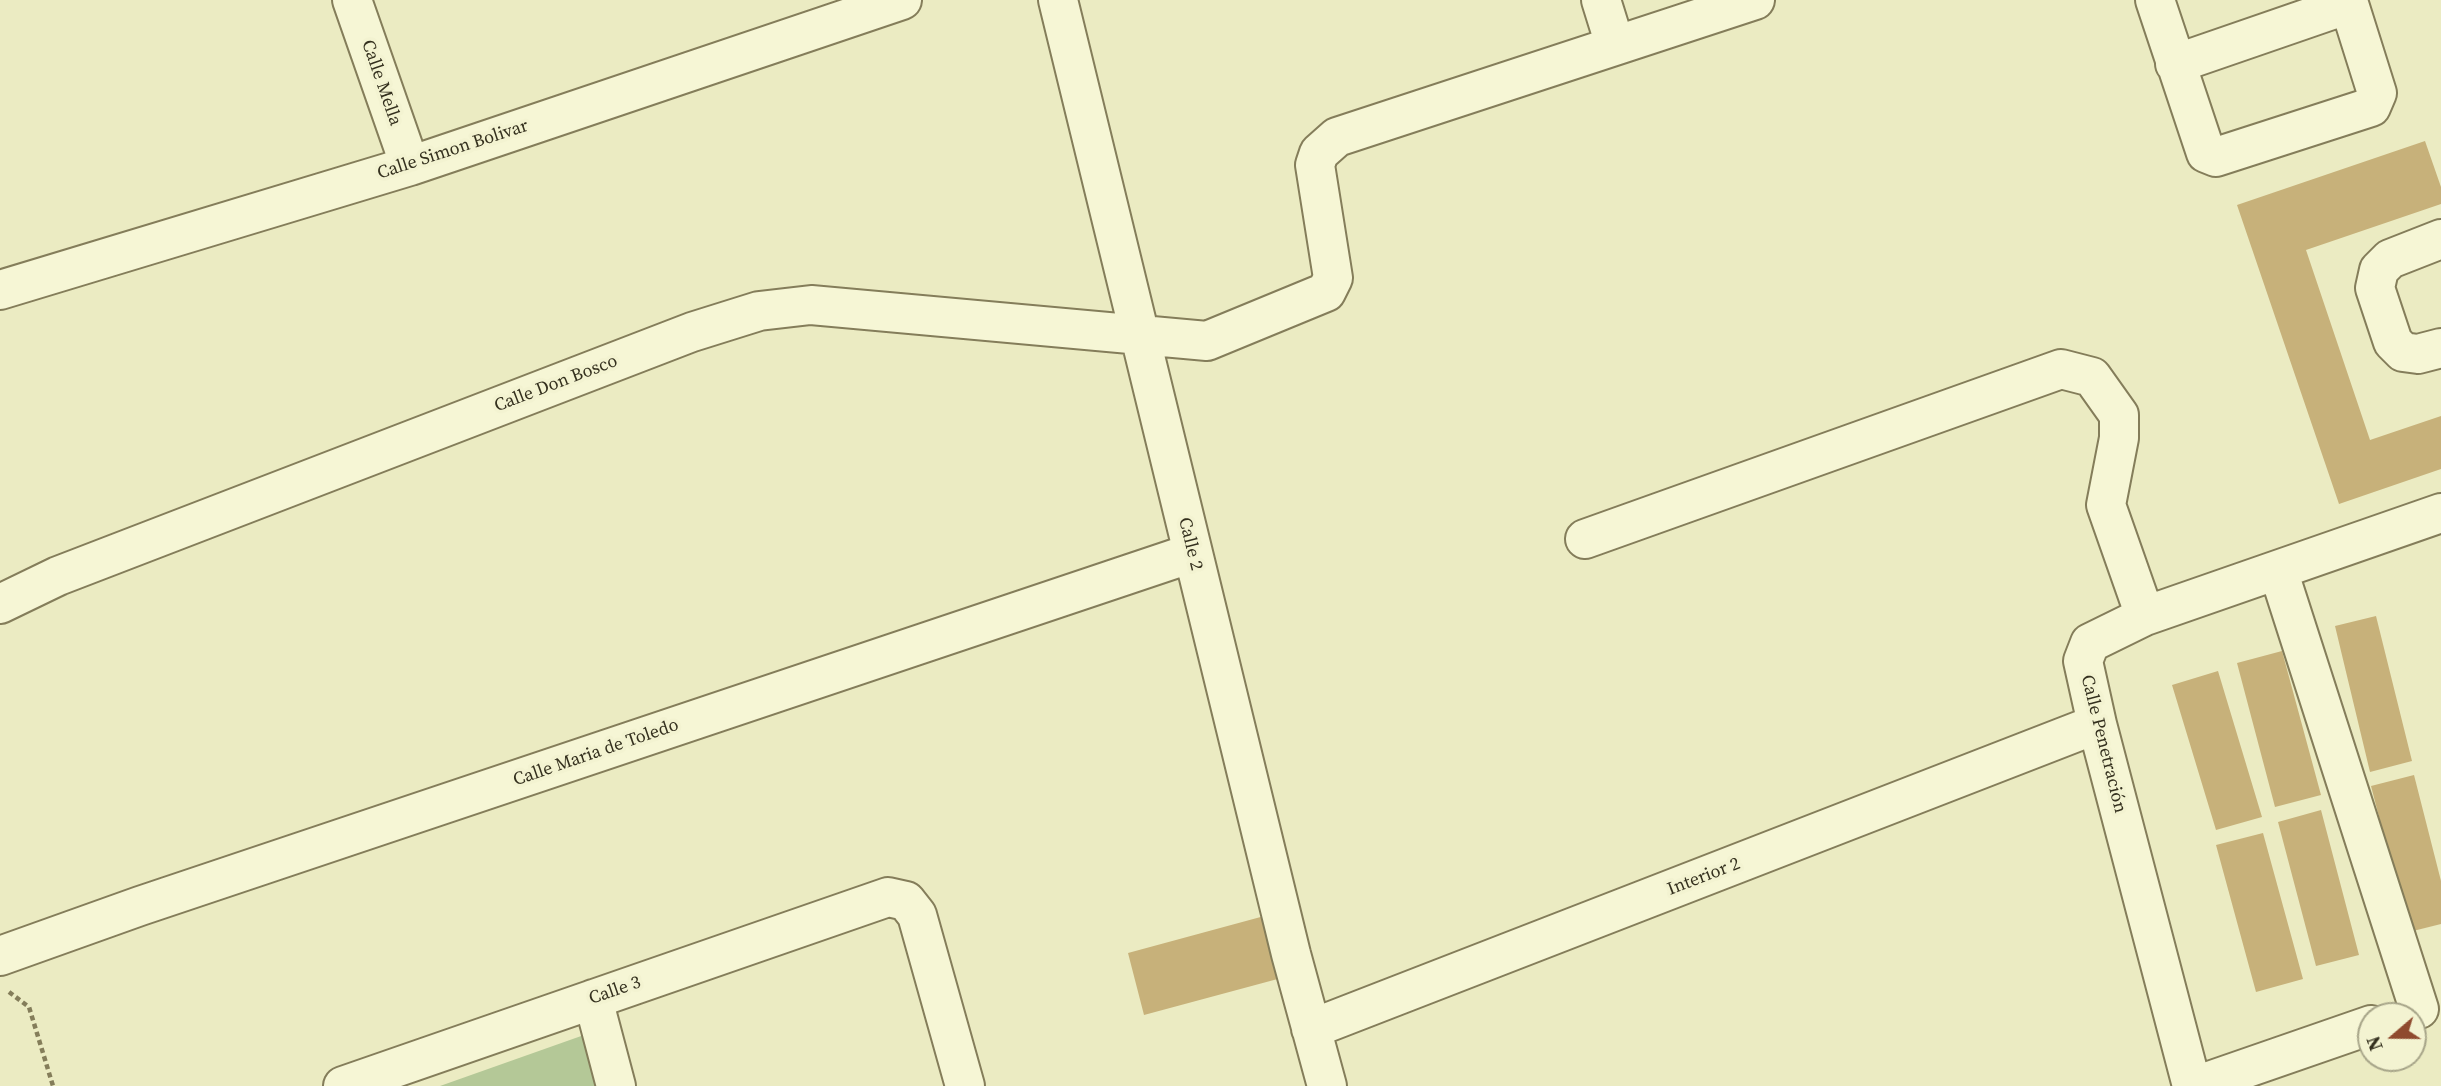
<!DOCTYPE html>
<html>
<head>
<meta charset="utf-8">
<style>
	body { margin:0 }
	#map { position:relative; width:2441px; height:1086px; overflow:hidden; background:#ebebc2; font-family:"Source Serif 4",serif }
	canvas { display:block }
	.north { position:absolute; left:2357px; top:1002px; width:70px; height:70px; box-sizing:border-box; background:#f3f3d1; border:2px solid #a7a589; border-radius:50%; rotate:250deg; font-size:19px; font-weight:700; line-height:28px; text-align:center; color:#34301e }
	.north::after { content:''; display:block; margin:auto; width:24px; height:32px; background:#8f4a2e; clip-path:polygon(50% 0,100% 100%,50% 72%,0 100%) }
</style>
</head>
<body>
<div id="map">
<canvas width="2441" height="1086"></canvas>
<div class="north">N</div>
</div>
<script>
const g = document.querySelector('canvas').getContext('2d');
g.lineJoin = 'round';
function fillPath(path, color) {
  g.fillStyle = color;
  g.fill(path, 'evenodd');
}
function shape(rows) {
  const path = new Path2D();
  for (const r of rows) {
    path.moveTo(r[0], r[1]);
    for (let i = 2; i < r.length; i += 2) path.lineTo(r[i], r[i + 1]);
  }
  return path;
}
function strokePath(path, color, width, dash) {
  g.strokeStyle = color;
  g.lineWidth = width;
  g.lineCap = dash ? 'butt' : 'round';
  g.setLineDash(dash || []);
  g.stroke(path);
}
function drawText(font, color, halo, rows, align = 'center') {
  g.font = font + ' "Source Serif 4",serif';
  g.lineWidth = 7;
  g.setLineDash([]);
  g.textBaseline = 'middle';
  g.strokeStyle = halo;
  g.fillStyle = color;
  for (const [text, x, y, turn = 0] of rows) {
    g.save();
    g.translate(x, y);
    g.rotate((+turn || 0) * Math.PI / 180);
    g.textAlign = isNaN(turn) ? turn : align;
    if (halo) g.strokeText(text, 0, 0);
    g.fillText(text, 0, 0);
    g.restore();
  }
}
const green = shape([
	[584,1035,598,1086,440,1086]
]);
const building = shape([
	[2425,141,2441,187,2441,204,2306,250,2370,440,2441,416,2441,469,2339,504,2237,205],
	[2376,616,2412,761,2370,772,2335,626],
	[2282,651,2321,795,2275,807,2237,663],
	[2218,671,2262,817,2216,830,2172,685],
	[2414,775,2441,881,2441,924,2409,932,2371,786],
	[2321,810,2359,955,2316,966,2278,822],
	[2263,833,2303,979,2256,992,2216,845],
	[1268,915,1285,977,1144,1015,1128,953]
]);
const path = shape([
	[9,992,29,1007,53,1086]
]);
const minor = shape([
	[352,0,410,166],
	[1058,0,1291,954,1327,1086],
	[1601,0,1615,45],
	[2155,0,2206,153,2216,157,2371,107,2377,93,2349,4],
	[2175,64,2349,4,2348,0],
	[2441,239,2390,259,2379,270,2375,288,2393,342,2403,352,2418,354,2441,348],
	[0,290,410,166,902,0],
	[1585,539,2061,369,2092,377,2119,415,2119,438,2106,505,2145,616],
	[2278,570,2419,1009],
	[0,604,58,576,692,332,759,311,811,305,1207,341,1326,292,1333,278,1315,165,1319,153,1337,137,1755,0],
	[0,956,140,906,1192,553],
	[593,999,616,1086],
	[1311,1029,2097,724],
	[343,1086,888,897,906,901,917,915,965,1086],
	[2192,1086,2097,724,2083,661,2090,643,2145,616,2441,513],
	[2195,1086,2371,1025]
]);
const streetNames = [
	["Calle Mella",381,83,71],
	["Calle Simon Bolivar",453,150,-18],
	["Calle Don Bosco",556,384,-21],
	["Calle 2",1190,544,76],
	["Calle Penetración",2103,744,76],
	["Calle Maria de Toledo",596,753,-19],
	["Interior 2",1704,877,-21],
	["Calle 3",615,991,-19]
];
fillPath(green, '#b4c897');
fillPath(building, '#c7b17a');
strokePath(minor, '#847d5a', 42);
strokePath(path, '#847d5a', 4.5, [5, 3.5]);
strokePath(minor, '#f6f6d5', 38);
drawText('18px', '#34301e', '#f3f3d1', streetNames);
</script>
</body>
</html>
